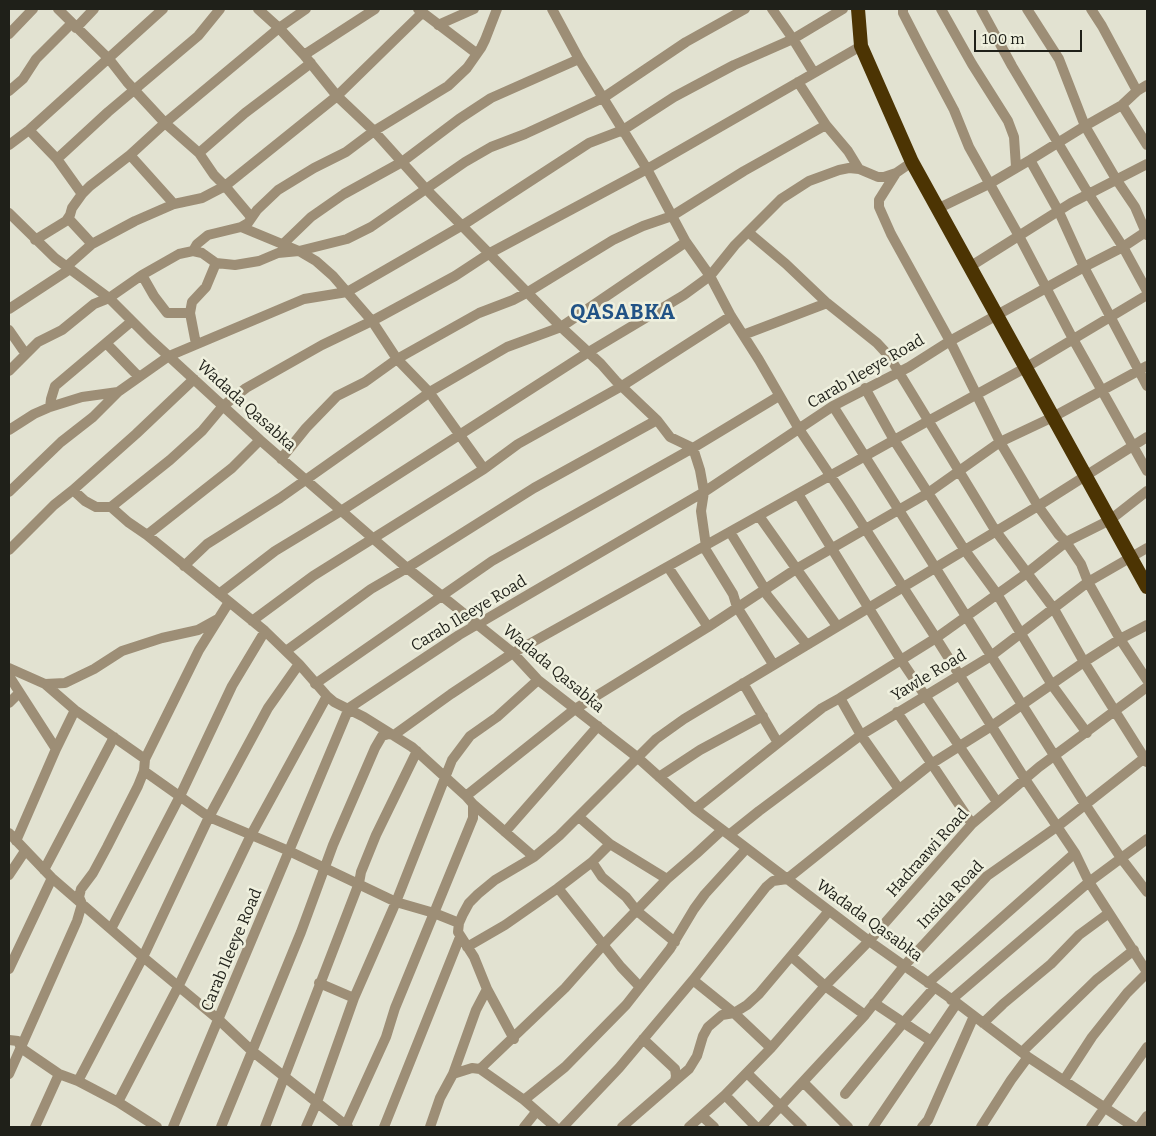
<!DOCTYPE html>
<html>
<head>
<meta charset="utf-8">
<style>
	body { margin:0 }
	#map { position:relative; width:1156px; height:1136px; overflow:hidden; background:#e2e2d1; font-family:Bitter,serif }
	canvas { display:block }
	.frame { position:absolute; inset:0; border:10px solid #1f2019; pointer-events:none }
	.scale { position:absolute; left:974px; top:30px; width:108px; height:22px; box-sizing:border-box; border:2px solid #1f2019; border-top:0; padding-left:6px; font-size:15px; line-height:18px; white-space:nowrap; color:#1f2019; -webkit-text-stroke:4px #eff0de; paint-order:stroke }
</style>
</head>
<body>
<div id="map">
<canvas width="1156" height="1136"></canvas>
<div class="frame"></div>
<div class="scale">100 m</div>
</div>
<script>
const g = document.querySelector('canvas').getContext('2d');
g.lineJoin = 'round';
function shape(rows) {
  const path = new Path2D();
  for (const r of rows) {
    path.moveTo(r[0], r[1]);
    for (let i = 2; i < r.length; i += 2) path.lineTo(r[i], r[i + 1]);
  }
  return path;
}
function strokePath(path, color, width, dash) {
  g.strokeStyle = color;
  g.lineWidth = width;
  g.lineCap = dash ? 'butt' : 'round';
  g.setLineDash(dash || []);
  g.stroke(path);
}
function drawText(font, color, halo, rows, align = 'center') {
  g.font = font + ' Bitter,serif';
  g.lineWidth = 5;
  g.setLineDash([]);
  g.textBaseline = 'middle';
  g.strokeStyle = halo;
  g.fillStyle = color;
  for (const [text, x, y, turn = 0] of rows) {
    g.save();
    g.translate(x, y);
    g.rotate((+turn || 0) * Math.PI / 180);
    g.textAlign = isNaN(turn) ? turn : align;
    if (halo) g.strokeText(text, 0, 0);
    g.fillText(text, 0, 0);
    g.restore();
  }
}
const minor = shape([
	[58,9,109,59,127,82,165,123,199,153,245,113,311,63],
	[258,9,279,28,304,55,337,96,374,131,427,190,561,327,601,364,616,381,657,420,670,437,693,448,700,470,704,492,701,511,706,546],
	[418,9,476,53],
	[552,9,579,59,647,169,686,242,710,276,731,316,759,360,799,429,848,502,936,638,1025,779,1075,853,1089,882,1147,972],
	[772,9,793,39,814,73],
	[903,9,903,13,921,48,954,110,969,147,1019,236,1073,339,1147,471],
	[941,9,972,64,1008,121,1014,137,1016,167],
	[981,9,1012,66,1088,193,1123,247,1147,291],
	[1027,9,1059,59,1085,126,1116,179,1135,207,1147,235],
	[1091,9,1102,26,1137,91],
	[438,25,474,9],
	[76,28,94,9],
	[9,34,33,9],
	[304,55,375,9],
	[798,82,826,125,848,151,859,169],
	[9,91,23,79,36,59,72,23],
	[1122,105,1147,145],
	[29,130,57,159,82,194],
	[9,145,29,130,163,9],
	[199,153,214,175,225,186,337,96,422,13],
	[130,155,174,204],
	[57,159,108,112,198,36,220,9],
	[1030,160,1059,212,1084,267,1147,386],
	[896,173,879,200,879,207,891,234,950,341,1000,442,1038,506,1059,535,1066,542,1081,564,1088,582,1120,639,1147,680],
	[939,208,989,184,1030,160,1085,126,1122,105,1137,91,1147,85],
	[9,213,55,258,109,298,150,339,260,440,407,568,513,653,538,680,637,757,695,809,869,941,957,1003,1028,1057,1134,1127],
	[68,218,92,244],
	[241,227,299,251,347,239,371,227,465,162,491,147,525,134,603,98,686,42,745,9],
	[748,232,786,264,827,303,877,343,889,356,995,530,1054,609,1084,662,1147,762],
	[35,240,66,221,70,215,72,208,82,194,90,186,130,155,165,123,279,28,306,9],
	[282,245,311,217,344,194,402,162,459,119,491,98,579,59],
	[193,251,197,244,208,235,241,227,248,223,257,210,278,190,314,168,346,152,374,131,448,86,467,68,481,48,485,40,497,9],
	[971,266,1071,203,1147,164],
	[66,267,92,244,135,221,174,204,202,198,225,186,251,217],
	[142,275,154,296,167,313,190,313],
	[9,309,70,269],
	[9,330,25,353],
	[743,335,827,303],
	[106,343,139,377],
	[196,344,190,313,192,302,206,287,216,263],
	[9,371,38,342,62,330,94,304,109,298,142,275,179,254,193,251,202,253,216,263,235,265,259,261,278,253,299,251,316,261,333,276,372,321,397,359,429,392,484,469],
	[865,388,894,440,964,549,997,594,1052,685,1087,733],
	[833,406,1085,804,1121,858,1147,892],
	[50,407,51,399,55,386,132,321],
	[9,430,34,414,50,407,82,397,118,392],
	[281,459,306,428,337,396,365,382,397,359,479,313,513,300,528,292,613,240,643,226,672,216,744,171,826,125],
	[73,490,136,434,194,379],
	[9,492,61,442,93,417,118,392,169,356,304,299,347,292,463,225,589,143,623,130,674,97,734,65,793,39,843,9],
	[798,494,901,660,997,802],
	[759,516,837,626],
	[730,532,765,589,767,595,807,645],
	[147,535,232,468,260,440],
	[704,547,733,594,737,607,773,664],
	[9,550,54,505,73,490,85,501,96,507,111,507],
	[184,566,207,544,280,498,433,390,507,347,561,327,686,242],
	[668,567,708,627],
	[219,594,275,551,341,511,587,353,684,295,710,276,735,245,781,199,809,181,839,170,849,168,859,169,878,177,884,177,896,173,912,162],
	[252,621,313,576,484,469,518,444,622,386,731,316],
	[286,651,371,589,407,568,534,488,657,420],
	[9,668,45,684,65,683,94,669,122,651,162,638,198,630,218,619],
	[9,676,56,749],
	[743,683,778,743],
	[45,684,75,710,145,759],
	[315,684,492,561,693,448,779,396],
	[840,698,861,735,899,789],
	[9,703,19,693],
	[897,712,972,824],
	[144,771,209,817,289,851,396,902,434,913,459,923],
	[659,777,700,750,763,716],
	[466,796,575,709,708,627,796,569,928,493,1000,442,1053,417,1147,366],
	[695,809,822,708,840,698,936,638,1027,573,1066,542,1110,520,1147,491],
	[579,817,610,844,667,879],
	[505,832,598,726],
	[9,833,52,878,143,957,219,1020,252,1051,348,1127],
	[729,835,759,811,861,735,991,656,1088,582,1147,548],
	[16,841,56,749,75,710],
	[534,857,473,804,466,796,412,747,364,717,334,702,327,696,299,664,265,631,147,535,128,522,111,507,170,460,202,431,223,406,246,388,322,345,372,321,455,276,490,253,647,169,861,46],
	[592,862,602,877,626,897,637,911,675,942],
	[44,870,114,737],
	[9,875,25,851],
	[558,888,621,967,640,987],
	[111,929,180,796,232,686,265,631],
	[467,947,505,925,558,888,592,862,610,844],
	[791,956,825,986,865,1015],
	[9,969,52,878],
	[693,980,734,1013,771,1048],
	[319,983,354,998],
	[928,983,1075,853],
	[951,1000,1089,882,1147,839],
	[874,1003,931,1041],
	[983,1023,1003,1004,1051,964,1079,935,1109,913],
	[514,1039,487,989,474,957,458,932,459,923,463,914,469,903,478,894,495,880,534,857,559,836,656,739,684,719,1038,506,1147,437],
	[9,1040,18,1041,21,1048,59,1074,78,1081,118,1102,157,1127],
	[1022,1052,1096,980,1134,950],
	[480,1069,565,988,604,944,667,879,696,854,722,830],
	[747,1073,802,1127],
	[9,1074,77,921,82,904,79,897,81,889,93,873,107,847,138,786,144,771,145,759,199,650,229,602],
	[453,1074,476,1010,487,989],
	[1064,1080,1092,1037,1127,993,1147,973],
	[78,1081,143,957,209,817,268,708,299,664],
	[675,1081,689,1069,697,1056,703,1036,708,1027,722,1015,734,1013,747,1005,759,994,829,911],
	[803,1082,848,1127],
	[845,1094,903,1023,934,988],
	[725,1095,756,1127],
	[524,1100,565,1067,626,1005,670,949,694,909,705,894,746,849],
	[118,1102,178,987,251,835,327,696],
	[702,1116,714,1127],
	[35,1127,59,1074],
	[173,1127,349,708,459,635,704,492,833,406,909,367,950,341,1084,267,1123,247,1147,231],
	[221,1127,301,932,333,845,375,748,382,736,389,734,394,735,451,694,513,653,928,421,1025,368,1147,295],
	[265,1127,359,883,361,872,376,835,417,751],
	[306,1127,317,1102,354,998,396,902,452,760,470,736,497,717,538,680],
	[345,1127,386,1037,395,1008,473,818,473,804],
	[384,1127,460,937],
	[430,1127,440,1098,453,1074,472,1068,480,1069,524,1100,555,1127],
	[524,1127,536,1112],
	[563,1127,619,1068,693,980,766,887,773,881,787,879,931,764,990,727,1084,662,1120,639,1147,625],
	[622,1127,675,1081,676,1076,675,1069,643,1039],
	[689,1127,725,1095,771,1048,825,986,869,941,972,824,1039,767,1147,687],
	[761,1127,865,1015,904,966,987,876,1058,826,1147,756],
	[873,1127,957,1003],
	[922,1127,928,1120,974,1016],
	[981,1127,1011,1080,1028,1057],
	[1091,1127,1147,1047],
	[1139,1127,1147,1116]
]);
const highway = shape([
	[858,9,861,46,912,162,1147,587]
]);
const streetNames = [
	["Carab Ileeye Road",866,372,-30],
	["Wadada Qasabka",246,406,42],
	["Carab Ileeye Road",469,614,-31],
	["Wadada Qasabka",553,669,40],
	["Yawle Road",929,676,-31],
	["Hadraawi Road",928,853,-48],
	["Insida Road",951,895,-46],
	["Wadada Qasabka",869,921,36],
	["Carab Ileeye Road",232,950,-67]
];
const districtNames = [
	["QASABKA",623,313]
];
strokePath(minor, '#9d8e76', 10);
strokePath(highway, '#4c3403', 14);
drawText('16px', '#1f2019', '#eff0de', streetNames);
g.letterSpacing = '1px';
drawText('bold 21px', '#215285', '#eff0de', districtNames);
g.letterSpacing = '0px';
</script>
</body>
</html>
